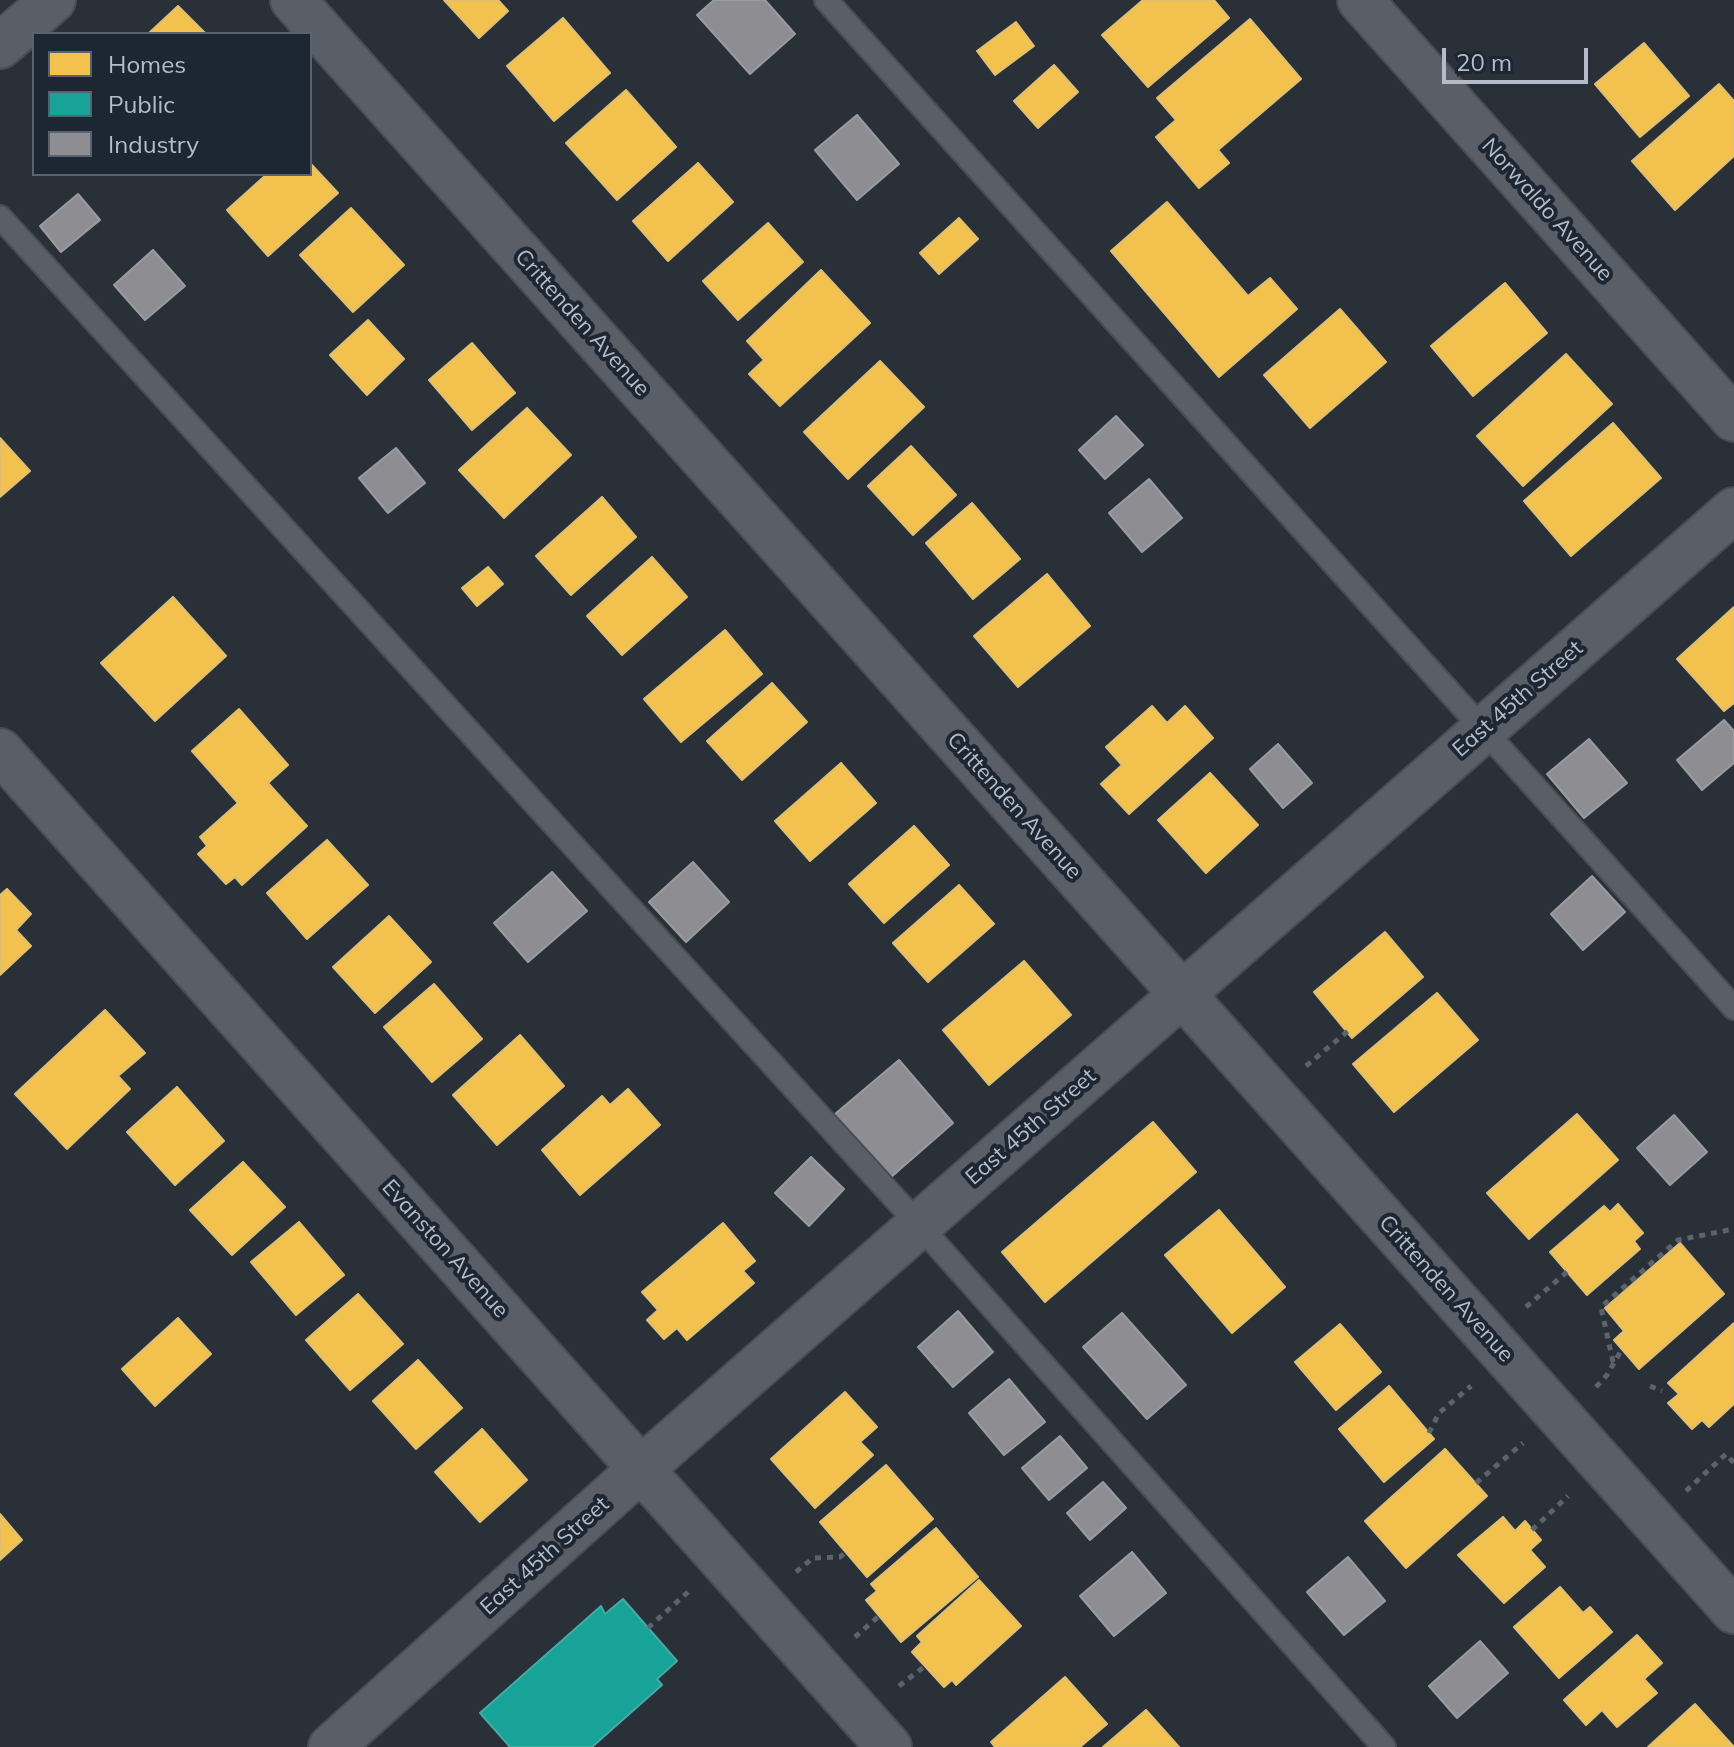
<!DOCTYPE html>
<html>
<head>
<meta charset="utf-8">
<style>
	body { margin:0 }
	#map { position:relative; width:1734px; height:1747px; overflow:hidden; background:#2a3038; font-family:Mulish,sans-serif }
	canvas { display:block }
	.legend { position:absolute; left:32px; top:32px; width:280px; height:144px; box-sizing:border-box; background:#1d2633; border:2px solid #59626f; margin:0; padding:10px 14px; list-style:none; font-size:24px; color:#b4bcc9 }
	.legend li { display:flex; align-items:center; gap:16px; height:40px }
	.legend b { width:40px; border:2px solid #59626f }
	.scale { position:absolute; left:1442px; top:48px; width:146px; height:36px; box-sizing:border-box; border:4px solid #b4bcc9; border-top:0; padding-left:10px; font-size:24px; line-height:28px; white-space:nowrap; color:#b4bcc9; -webkit-text-stroke:6px #1d2633; paint-order:stroke }
</style>
</head>
<body>
<div id="map">
<canvas width="1734" height="1747"></canvas>
<ul class="legend">
<li><b style="height:22px;background:#f2c14e"></b>Homes</li>
<li><b style="height:22px;background:#17a398"></b>Public</li>
<li><b style="height:22px;background:#8d8d92"></b>Industry</li>
</ul>
<div class="scale">20 m</div>
</div>
<script>
const g = document.querySelector('canvas').getContext('2d');
g.lineJoin = 'round';
function fillPath(path, color) {
  g.fillStyle = color;
  g.fill(path, 'evenodd');
}
function shape(rows) {
  const path = new Path2D();
  for (const r of rows) {
    path.moveTo(r[0], r[1]);
    for (let i = 2; i < r.length; i += 2) path.lineTo(r[i], r[i + 1]);
  }
  return path;
}
function strokePath(path, color, width, dash) {
  g.strokeStyle = color;
  g.lineWidth = width;
  g.lineCap = dash ? 'butt' : 'round';
  g.setLineDash(dash || []);
  g.stroke(path);
}
function drawText(font, color, halo, rows, align = 'center') {
  g.font = font + ' Mulish,sans-serif';
  g.lineWidth = 8;
  g.setLineDash([]);
  g.textBaseline = 'middle';
  g.strokeStyle = halo;
  g.fillStyle = color;
  for (const [text, x, y, turn = 0] of rows) {
    g.save();
    g.translate(x, y);
    g.rotate((+turn || 0) * Math.PI / 180);
    g.textAlign = isNaN(turn) ? turn : align;
    if (halo) g.strokeText(text, 0, 0);
    g.fillText(text, 0, 0);
    g.restore();
  }
}
const homes = shape([
	[444,0,498,0,508,11,479,38,444,0],
	[1143,0,1214,0,1229,18,1148,87,1102,35,1143,0],
	[178,6,206,34,148,34,178,6],
	[563,18,610,73,554,121,507,66,563,18],
	[1250,19,1301,79,1218,150,1229,163,1199,188,1156,137,1176,120,1157,98,1250,19],
	[1016,22,1034,46,995,75,977,51,1016,22],
	[1644,43,1689,96,1640,137,1595,84,1644,43],
	[1054,65,1078,92,1038,128,1014,101,1054,65],
	[1719,84,1734,101,1734,156,1675,210,1632,161,1719,84],
	[626,90,676,147,617,200,566,143,626,90],
	[310,163,338,193,268,256,227,210,267,174,310,174,310,163],
	[698,163,733,202,668,261,633,221,698,163],
	[1167,202,1248,296,1270,278,1297,309,1219,377,1111,251,1167,202],
	[351,208,404,265,353,312,300,255,351,208],
	[959,218,978,239,939,274,920,253,959,218],
	[768,223,803,262,738,320,703,281,768,223],
	[821,270,870,323,780,406,749,374,764,360,747,341,821,270],
	[1505,283,1547,333,1473,396,1431,346,1505,283],
	[1340,309,1386,362,1310,428,1264,375,1340,309],
	[368,320,404,359,367,395,330,355,368,320],
	[472,343,515,393,472,430,429,380,472,343],
	[1566,354,1612,404,1523,486,1477,436,1566,354],
	[880,361,924,407,848,479,804,432,880,361],
	[527,408,571,455,504,518,459,470,527,408],
	[1613,423,1661,478,1571,556,1524,501,1613,423],
	[0,438,30,471,0,497,0,438],
	[911,446,956,495,913,535,868,486,911,446],
	[602,497,636,537,571,595,536,556,602,497],
	[972,503,1020,559,973,599,926,543,972,503],
	[652,557,687,597,622,655,587,616,652,557],
	[488,567,503,584,477,606,462,588,488,567],
	[1047,574,1090,626,1018,687,974,636,1047,574],
	[173,597,226,656,155,721,101,663,173,597],
	[1734,607,1734,703,1724,711,1677,659,1734,607],
	[725,630,762,674,681,742,644,699,725,630],
	[772,683,807,722,742,780,707,741,772,683],
	[1152,706,1167,723,1185,706,1213,738,1129,814,1101,784,1122,765,1106,747,1152,706],
	[239,709,288,765,268,783,307,826,242,885,235,877,226,884,198,854,207,846,200,837,238,803,192,751,239,709],
	[841,763,876,803,810,861,775,821,841,763],
	[1210,773,1258,825,1206,873,1158,820,1210,773],
	[914,826,949,865,884,923,849,884,914,826],
	[327,840,368,885,307,939,267,893,327,840],
	[959,885,994,924,928,982,893,943,959,885],
	[7,889,31,914,16,930,31,946,0,975,0,895,7,889],
	[389,916,431,962,375,1013,333,967,389,916],
	[1385,932,1423,977,1352,1038,1314,992,1385,932],
	[1024,961,1071,1015,989,1085,943,1030,1024,961],
	[434,984,482,1039,432,1082,384,1027,434,984],
	[1437,993,1478,1040,1394,1112,1353,1064,1437,993],
	[105,1010,145,1053,118,1076,130,1089,67,1149,15,1094,105,1010],
	[520,1035,564,1086,497,1145,453,1095,520,1035],
	[177,1087,224,1141,175,1185,127,1132,177,1087],
	[628,1089,660,1125,580,1195,542,1150,602,1096,610,1105,628,1089],
	[1577,1114,1618,1160,1529,1239,1487,1193,1577,1114],
	[1153,1122,1196,1172,1045,1302,1002,1252,1153,1122],
	[243,1162,285,1207,232,1255,190,1210,243,1162],
	[1618,1204,1643,1233,1634,1241,1640,1249,1587,1295,1550,1252,1604,1206,1610,1212,1618,1204],
	[1219,1210,1285,1287,1232,1333,1165,1255,1219,1210],
	[299,1222,344,1275,296,1315,251,1262,299,1222],
	[723,1223,755,1261,743,1271,754,1283,687,1340,677,1328,664,1339,647,1320,658,1310,642,1292,723,1223],
	[1680,1243,1724,1294,1639,1369,1614,1340,1624,1331,1605,1308,1680,1243],
	[358,1294,403,1344,350,1390,306,1340,358,1294],
	[178,1318,211,1354,155,1406,122,1369,178,1318],
	[1734,1323,1734,1404,1709,1427,1702,1420,1692,1429,1668,1403,1679,1394,1668,1383,1734,1323],
	[1340,1324,1381,1372,1336,1410,1295,1362,1340,1324],
	[418,1360,462,1408,416,1449,373,1401,418,1360],
	[1389,1386,1434,1439,1384,1482,1339,1429,1389,1386],
	[845,1392,877,1427,860,1442,873,1455,815,1508,771,1459,845,1392],
	[482,1429,527,1480,480,1522,435,1472,482,1429],
	[1445,1449,1487,1496,1406,1568,1365,1521,1445,1449],
	[886,1465,933,1519,867,1577,820,1522,886,1465],
	[0,1514,22,1540,0,1560,0,1514],
	[1503,1517,1515,1531,1525,1521,1541,1540,1530,1550,1545,1567,1504,1603,1458,1555,1503,1517],
	[936,1528,978,1577,901,1642,866,1600,877,1591,871,1584,936,1528],
	[979,1580,1021,1626,956,1685,952,1680,944,1687,912,1652,922,1642,917,1636,979,1580],
	[1560,1587,1583,1613,1590,1607,1612,1632,1559,1678,1514,1627,1560,1587],
	[1637,1635,1662,1663,1644,1679,1657,1693,1617,1727,1602,1710,1586,1725,1564,1700,1637,1635],
	[1065,1677,1107,1724,1080,1747,995,1747,991,1742,1065,1677],
	[1695,1704,1734,1747,1648,1747,1695,1704],
	[1146,1710,1179,1747,1103,1747,1146,1710]
]);
const public = shape([
	[623,1599,677,1661,657,1679,662,1685,592,1747,510,1747,480,1713,601,1606,605,1614,623,1599]
]);
const industry = shape([
	[714,0,765,0,795,34,750,74,697,15,714,0],
	[857,115,899,164,857,200,815,150,857,115],
	[78,194,100,220,61,252,40,226,78,194],
	[153,250,185,286,145,320,114,285,153,250],
	[1116,416,1143,445,1105,479,1079,450,1116,416],
	[396,448,425,483,388,513,359,478,396,448],
	[1149,479,1182,518,1142,552,1109,513,1149,479],
	[1724,720,1734,731,1734,763,1702,790,1677,760,1724,720],
	[1589,739,1627,783,1584,818,1547,774,1589,739],
	[1278,744,1312,783,1283,808,1250,769,1278,744],
	[693,862,729,902,686,942,649,902,693,862],
	[552,872,587,911,528,962,494,923,552,872],
	[1592,876,1625,912,1583,950,1551,914,1592,876],
	[899,1060,953,1123,890,1178,835,1114,899,1060],
	[1674,1115,1707,1152,1670,1185,1637,1148,1674,1115],
	[811,1157,844,1189,809,1226,775,1193,811,1157],
	[958,1311,993,1352,953,1387,918,1347,958,1311],
	[1122,1313,1186,1385,1147,1419,1083,1347,1122,1313],
	[1009,1379,1045,1422,1004,1455,969,1413,1009,1379],
	[1060,1436,1087,1468,1049,1500,1022,1468,1060,1436],
	[1103,1482,1126,1508,1090,1540,1067,1513,1103,1482],
	[1132,1552,1166,1593,1114,1636,1080,1596,1132,1552],
	[1348,1557,1385,1601,1344,1635,1307,1592,1348,1557],
	[1480,1641,1508,1673,1457,1718,1429,1686,1480,1641]
]);
const path = shape([
	[1306,1066,1348,1031],
	[1526,1307,1567,1272],
	[1613,1362,1601,1307,1678,1240,1734,1229],
	[1650,1386,1662,1391],
	[1596,1387,1607,1375,1622,1349],
	[1429,1433,1439,1413,1471,1386],
	[1476,1483,1523,1443],
	[1686,1491,1726,1454,1734,1463],
	[1532,1530,1568,1496],
	[796,1572,813,1558,840,1557,846,1552],
	[648,1628,688,1592],
	[855,1637,879,1616],
	[899,1686,925,1666]
]);
const lane = shape([
	[826,0,1734,1008],
	[0,217,919,1225,1384,1747]
]);
const street = shape([
	[293,0,1734,1611],
	[1360,0,1734,419],
	[0,46,53,0],
	[0,751,889,1747],
	[331,1747,641,1469,1734,510]
]);
const streetNames = [
	["Norwaldo Avenue",1547,210,48],
	["Crittenden Avenue",582,323,48],
	["East 45th Street",1518,699,-41],
	["Crittenden Avenue",1014,806,48],
	["East 45th Street",1031,1127,-41],
	["Evanston Avenue",445,1249,48],
	["Crittenden Avenue",1446,1289,48],
	["East 45th Street",545,1556,-42]
];
fillPath(homes, '#f2c14e');
strokePath(homes, '#dfc073', 2);
fillPath(public, '#17a398');
strokePath(public, '#46aaa7', 2);
fillPath(industry, '#8d8d92');
strokePath(industry, '#999ba2', 2);
strokePath(lane, '#484c53', 26);
strokePath(street, '#484c53', 48);
strokePath(path, '#5d636a', 5, [6, 6]);
strokePath(lane, '#5a5e66', 22);
strokePath(street, '#5a5e66', 44);
drawText('22px', '#b4bcc9', '#1d2633', streetNames);
</script>
</body>
</html>
